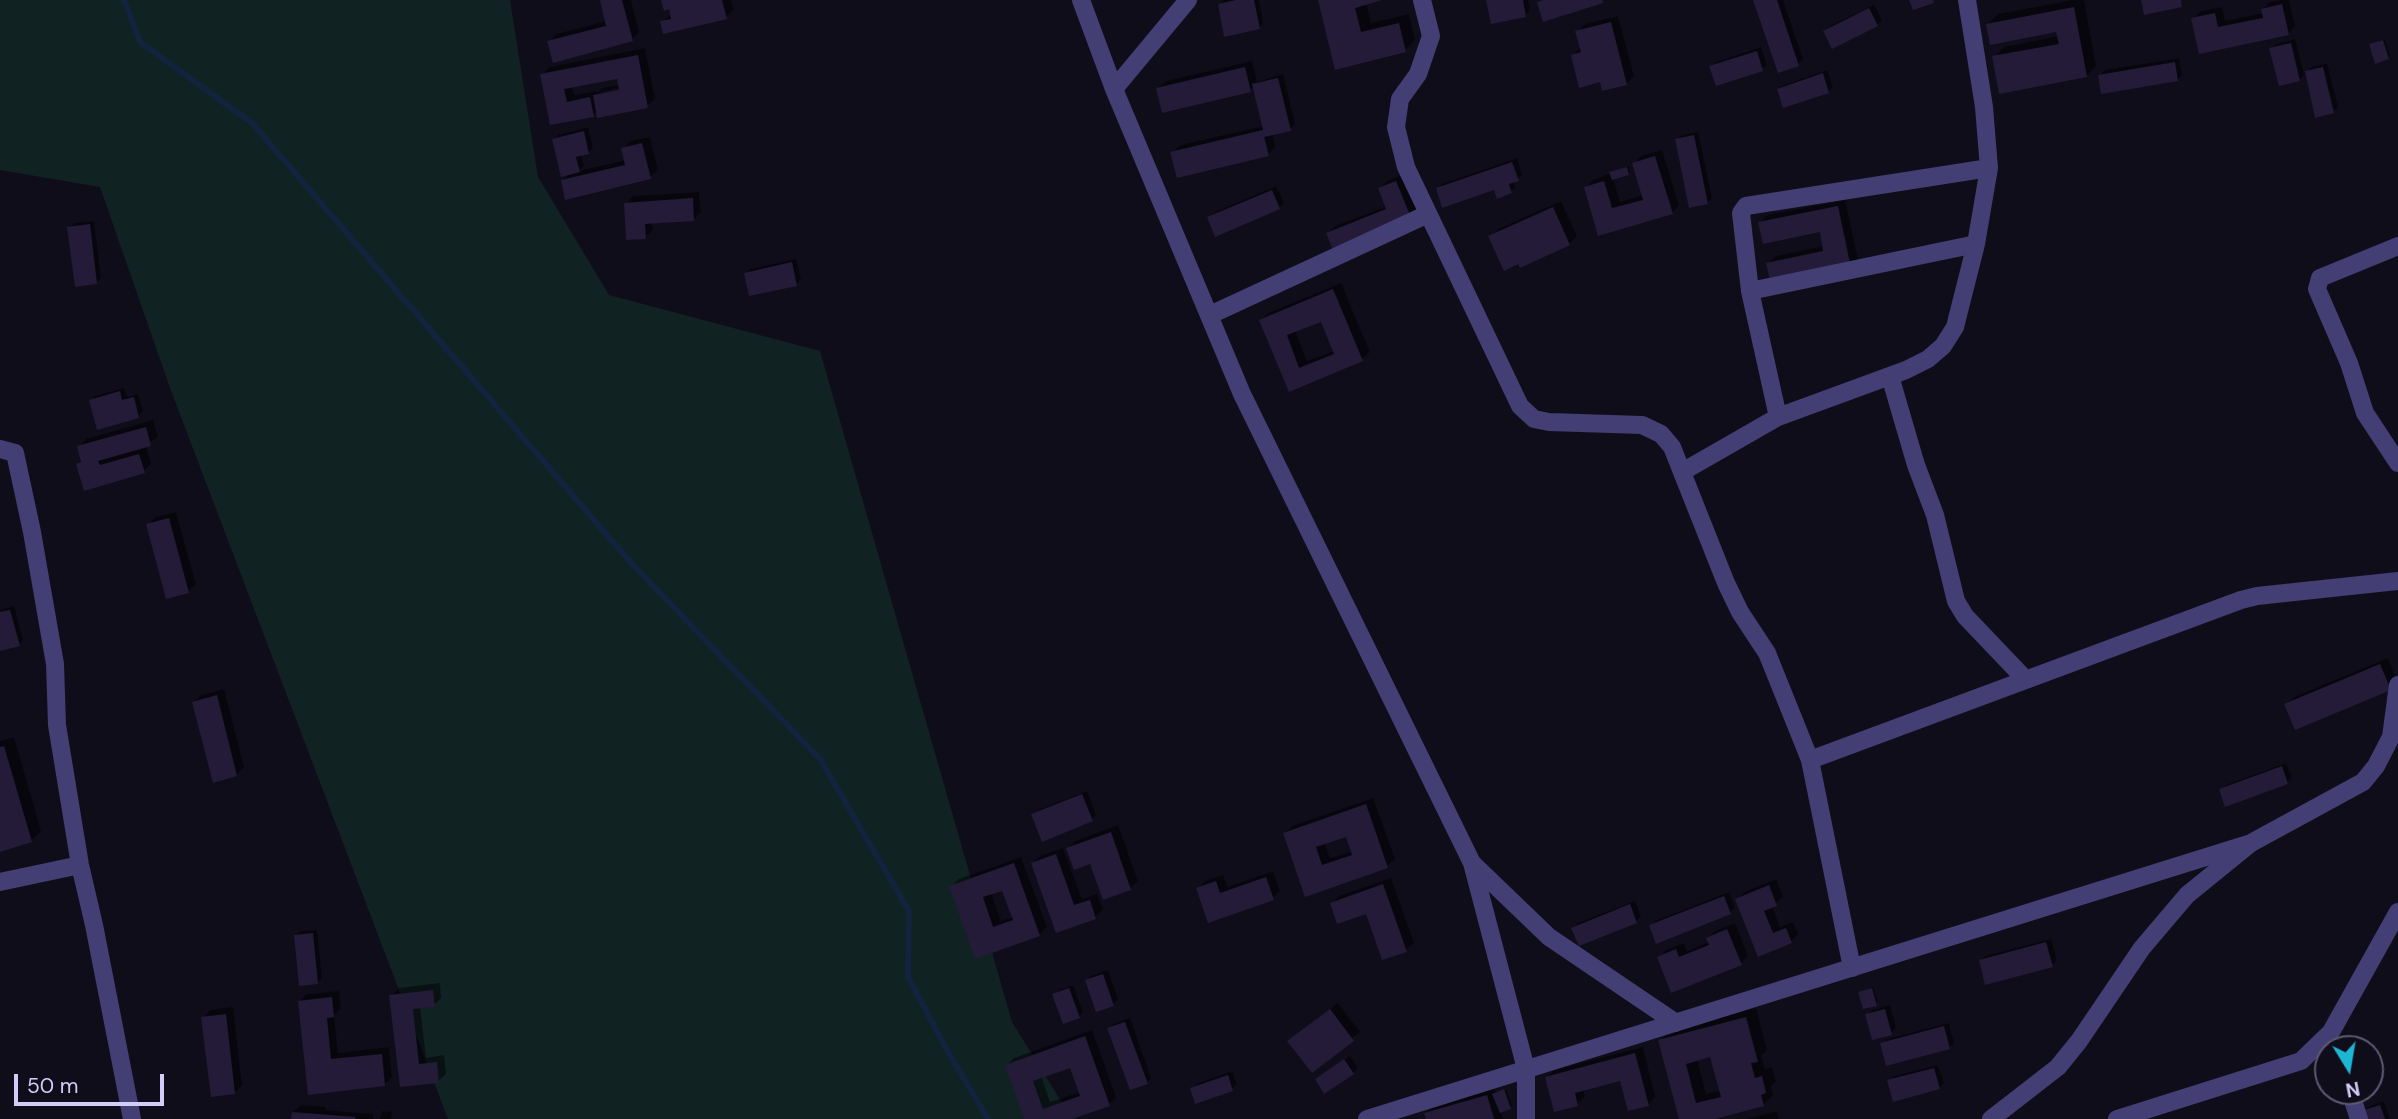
<!DOCTYPE html>
<html>
<head>
<meta charset="utf-8">
<style>
	body { margin:0 }
	#map { position:relative; width:2398px; height:1119px; overflow:hidden; background:#100d1a; font-family:"DM Sans",sans-serif }
	canvas { display:block }
	.north { position:absolute; left:2314px; top:1035px; width:70px; height:70px; box-sizing:border-box; background:#100d1a; border:2px solid #5e5973; border-radius:50%; rotate:169deg; font-size:19px; font-weight:700; line-height:28px; text-align:center; color:#d4ccf8 }
	.north::after { content:''; display:block; margin:auto; width:24px; height:32px; background:#1db7d4; clip-path:polygon(50% 0,100% 100%,50% 72%,0 100%) }
	.scale { position:absolute; left:14px; top:1074px; width:150px; height:32px; box-sizing:border-box; border:4px solid #d4ccf8; border-top:0; padding-left:9px; font-size:21px; line-height:24px; white-space:nowrap; color:#d4ccf8; -webkit-text-stroke:5px #100d1a; paint-order:stroke }
</style>
</head>
<body>
<div id="map">
<canvas width="2398" height="1119"></canvas>
<div class="north">N</div>
<div class="scale">50 m</div>
</div>
<script>
const g = document.querySelector('canvas').getContext('2d');
g.lineJoin = 'round';
function fillPath(path, color) {
  g.fillStyle = color;
  g.fill(path, 'evenodd');
}
function shape(rows) {
  const path = new Path2D();
  for (const r of rows) {
    path.moveTo(r[0], r[1]);
    for (let i = 2; i < r.length; i += 2) path.lineTo(r[i], r[i + 1]);
  }
  return path;
}
function strokePath(path, color, width, dash) {
  g.strokeStyle = color;
  g.lineWidth = width;
  g.lineCap = dash ? 'butt' : 'round';
  g.setLineDash(dash || []);
  g.stroke(path);
}
const green = shape([
	[0,0,510,0,538,177,609,295,820,351,1012,1022,1072,1119,448,1119,170,388,100,187,0,170]
]);
const shadow = shape([
	[601,0,631,0,639,32,632,40,549,42,556,34,607,21],
	[663,0,731,0,734,10,726,17,662,22,672,14,670,7],
	[1224,0,1259,0,1263,23,1259,28,1219,4],
	[1320,0,1379,0,1366,3,1371,23,1409,14,1415,40,1405,50,1336,68],
	[1488,0,1528,0,1530,10,1525,15],
	[1756,0,1783,0,1803,59,1798,64,1779,71],
	[2073,0,2084,0,2096,66,2086,76,1994,57,2004,47,2059,36,2058,30,1988,24,1998,14],
	[2281,0,2289,0,2295,26,2288,34,2200,52,2193,19,2201,11,2222,7,2225,21,2263,13,2263,10,2270,2],
	[1874,5,1882,20,1877,25,1825,31,1830,26],
	[1618,16,1634,76,1627,83,1603,89,1601,80,1573,55,1581,47,1577,32,1585,24],
	[2295,39,2304,74,2312,67,2327,63,2338,107,2333,112,2307,72,2300,79,2280,84,2271,49,2276,44],
	[2385,39,2390,56,2388,58,2371,44],
	[1761,47,1767,65,1762,69,1711,67,1716,62],
	[645,48,655,99,647,106,598,110,593,115,552,123,542,75,549,67],
	[618,77,620,85,602,88,598,93,597,91,574,95,572,86],
	[627,86,628,90,601,95,601,92],
	[2179,58,2182,75,2177,80,2100,75,2105,70],
	[1252,61,1257,82,1283,74,1295,124,1290,129,1272,133,1275,147,1268,155,1172,153,1180,145,1264,126,1255,86,1250,90,1158,88,1166,81],
	[1827,70,1833,87,1828,92,1779,89,1784,85],
	[588,127,593,148,589,152,581,154,584,166,578,171,626,160,623,149,630,141,650,137,658,170,650,177,562,181,571,172,554,139,558,135],
	[1698,132,1712,198,1707,203,1677,140,1682,135],
	[1662,150,1679,205,1672,213,1599,234,1586,187,1593,180,1629,166,1630,172,1629,173,1613,178,1620,202,1643,195,1634,164,1641,156],
	[1517,158,1522,175,1513,181,1515,187,1511,192,1495,187,1438,189,1442,184],
	[1404,174,1418,211,1411,218,1328,233,1335,226,1387,206,1380,188,1387,181],
	[1276,186,1284,203,1279,208,1209,217,1213,213],
	[699,192,701,212,693,220,652,222,653,230,645,237,626,204,633,196],
	[1845,200,1858,259,1850,267,1768,263,1776,256,1824,246,1821,230,1760,223,1767,215],
	[1561,201,1577,236,1569,244,1490,236,1498,229],
	[94,221,101,278,97,282,69,228,74,223],
	[796,259,801,279,796,284,746,273,750,269],
	[1341,283,1370,352,1362,359,1290,390,1261,320,1268,313],
	[1323,320,1334,351,1307,361,1295,330],
	[124,388,127,397,138,394,143,411,138,416,91,400,95,396],
	[153,420,158,437,146,445,151,464,144,471,78,464,83,459,79,447,86,439],
	[176,512,196,584,188,591,148,525,155,517],
	[14,606,23,640,19,645,0,649,0,610],
	[2388,658,2397,681,2390,688,2286,705,2294,697],
	[224,689,244,767,236,775,194,702,201,695],
	[14,737,41,831,31,841,0,850,0,741],
	[2286,763,2292,777,2287,782,2221,790,2226,785],
	[1087,791,1096,815,1092,820,1033,815,1038,810],
	[1373,798,1395,859,1387,866,1307,895,1285,834,1292,826],
	[1347,834,1353,851,1330,858,1324,842],
	[1118,825,1138,881,1130,888,1104,898,1091,862,1068,848,1075,841],
	[1063,848,1082,899,1097,894,1103,910,1095,917,1057,931,1033,863,1040,856],
	[1021,857,1047,927,1039,935,976,957,951,886,959,879],
	[1003,888,1013,917,1001,921,991,893],
	[1273,871,1280,891,1273,898,1209,921,1198,889,1205,881,1223,875,1228,887],
	[1391,878,1414,943,1406,950,1367,912,1332,904,1339,896],
	[1776,879,1783,897,1772,906,1780,927,1793,922,1798,934,1791,942,1758,954,1737,900,1744,892],
	[1729,892,1735,908,1730,912,1651,926,1655,921],
	[1635,901,1641,917,1636,921,1573,928,1578,923],
	[1735,923,1748,956,1741,963,1659,958,1666,950,1684,943,1687,951,1709,942,1708,938,1715,931],
	[317,930,322,978,317,983,295,936,300,931],
	[2051,939,2057,961,2052,965,1981,960,1985,956],
	[1108,970,1118,999,1113,1004,1087,981,1091,976],
	[440,983,441,998,434,1005,420,1007,426,1058,444,1055,446,1074,438,1081,401,1085,391,996,399,988],
	[1073,985,1083,1012,1079,1017,1055,994,1059,990],
	[1873,987,1878,1002,1876,1004,1860,992],
	[339,991,341,1008,334,1015,338,1053,389,1047,392,1077,384,1085,309,1093,299,1002,307,994],
	[1338,1003,1360,1032,1312,1071,1297,1034],
	[1890,1005,1896,1028,1891,1033,1867,1015,1872,1010],
	[233,1007,242,1085,235,1093,203,1018,210,1010],
	[1756,1008,1767,1050,1761,1056,1765,1069,1772,1067,1776,1082,1771,1086,1773,1095,1763,1105,1708,1119,1681,1119,1660,1041,1670,1031],
	[1712,1055,1721,1090,1706,1094,1697,1059],
	[1130,1018,1151,1078,1147,1083,1109,1028,1114,1024],
	[1949,1023,1954,1043,1950,1047,1882,1044,1887,1039],
	[1092,1030,1116,1097,1109,1104,1067,1119,1026,1119,1007,1065,1014,1058],
	[1071,1066,1080,1092,1050,1102,1041,1076],
	[1643,1047,1655,1097,1648,1105,1622,1079,1583,1089,1585,1097,1577,1104,1546,1078,1554,1070],
	[1350,1056,1358,1068,1353,1073,1321,1075],
	[1938,1065,1944,1083,1939,1088,1889,1081,1894,1076],
	[1232,1071,1237,1084,1232,1089,1192,1089,1196,1084],
	[1495,1089,1496,1092,1506,1089,1512,1105,1501,1111,1503,1119,1428,1119,1426,1113,1433,1106],
	[2384,1101,2390,1119,2365,1119,2363,1111,2367,1107],
	[301,1105,326,1107,326,1110,373,1114,373,1119,293,1119,293,1112],
	[382,1111,392,1112,391,1119,380,1119],
	[1777,1111,1779,1119,1746,1119]
]);
const stream = shape([
	[124,0,140,42,252,123,632,564,820,759,909,911,908,977,947,1050,988,1119]
]);
const building = shape([
	[600,0,622,0,633,41,553,63,547,41,606,26],
	[661,0,722,0,727,19,663,34,660,21,671,19,669,9,664,11],
	[1236,0,1254,0,1260,29,1224,37,1218,4],
	[1318,0,1382,0,1355,8,1361,32,1399,23,1406,52,1335,70],
	[1486,0,1523,0,1526,17,1491,24],
	[1543,0,1602,0,1603,3,1543,22,1537,2],
	[1753,0,1777,0,1799,66,1778,73],
	[1909,0,1933,0,1934,3,1913,10],
	[2141,0,2181,0,2182,7,2144,15],
	[2282,4,2289,35,2199,54,2191,18,2215,13,2218,27,2263,18,2261,9],
	[2074,7,2087,77,1999,94,1992,56,2059,44,2056,32,1990,45,1986,24],
	[1869,8,1878,26,1832,49,1823,31],
	[1611,22,1627,85,1602,91,1600,82,1579,88,1571,55,1581,52,1575,31],
	[2383,40,2389,59,2375,64,2369,44],
	[2291,43,2300,81,2279,86,2269,48],
	[1757,51,1763,71,1716,86,1709,66],
	[638,55,648,108,597,118,593,95,619,90,617,79,564,89,567,102,590,97,594,117,550,125,540,74],
	[2175,62,2178,81,2101,94,2098,75],
	[1245,67,1251,92,1162,113,1156,88],
	[2323,67,2334,113,2315,118,2305,71],
	[1823,73,1829,93,1783,108,1777,89],
	[1278,78,1291,131,1264,137,1269,156,1177,178,1170,152,1263,130,1252,84],
	[584,131,589,154,576,157,580,172,561,177,552,139],
	[1694,135,1708,204,1689,208,1675,139],
	[642,143,651,179,565,200,561,180,625,165,621,148],
	[1655,156,1673,214,1598,236,1584,187,1604,181,1612,208,1643,200,1632,163],
	[1512,162,1519,181,1509,184,1512,193,1497,199,1494,190,1442,208,1436,188],
	[1627,167,1629,175,1612,180,1609,172],
	[1396,181,1412,220,1333,250,1326,233,1386,209,1378,188],
	[1272,190,1280,209,1215,237,1207,217],
	[693,198,694,221,645,224,646,239,626,240,624,203],
	[1838,206,1851,268,1771,285,1766,263,1823,251,1820,232,1763,244,1758,222],
	[1553,207,1570,245,1520,268,1518,264,1504,271,1488,236],
	[90,224,97,284,75,287,67,227],
	[792,262,797,286,749,296,744,273],
	[1333,289,1363,361,1289,392,1259,320],
	[1321,322,1334,354,1299,368,1287,335],
	[120,391,122,400,134,397,139,418,97,430,89,400],
	[146,427,151,446,98,461,100,465,139,454,145,473,84,491,76,464,81,462,77,446],
	[169,518,189,593,166,599,146,524],
	[10,610,20,646,0,651,0,612],
	[2380,664,2391,690,2295,730,2284,704],
	[217,695,237,776,213,783,192,702],
	[4,746,32,842,0,852,0,747],
	[2282,766,2288,784,2225,807,2219,789],
	[1082,794,1093,821,1042,842,1031,814],
	[1366,804,1388,868,1305,897,1283,833],
	[1346,837,1352,855,1322,865,1316,847],
	[1111,832,1131,890,1103,900,1090,864,1074,870,1066,848],
	[1056,854,1074,905,1090,900,1096,919,1056,933,1031,863],
	[1014,863,1040,936,975,959,949,886],
	[1002,891,1013,920,993,927,983,897],
	[1266,877,1274,900,1208,923,1196,888,1216,881,1220,893],
	[1383,884,1407,952,1382,960,1366,914,1337,924,1330,903],
	[1769,885,1777,906,1764,911,1773,933,1786,928,1792,943,1758,957,1735,899],
	[1724,896,1731,914,1656,944,1649,925],
	[1630,904,1637,923,1579,946,1571,928],
	[1727,929,1742,965,1671,993,1657,957,1676,949,1679,957,1709,945,1706,938],
	[313,933,318,984,299,986,294,935],
	[2046,942,2053,967,1985,985,1979,960],
	[1103,974,1114,1006,1096,1012,1085,980],
	[1069,988,1080,1018,1063,1024,1052,994],
	[1872,988,1877,1006,1863,1009,1858,992],
	[433,990,435,1007,413,1009,419,1064,437,1062,439,1083,400,1087,389,995],
	[332,997,334,1017,327,1018,331,1059,382,1054,385,1086,308,1095,298,1001],
	[1330,1009,1354,1041,1312,1073,1287,1041],
	[1885,1009,1892,1035,1872,1040,1865,1014],
	[226,1014,235,1094,211,1097,201,1017],
	[1746,1017,1758,1062,1751,1063,1755,1078,1762,1076,1766,1093,1761,1095,1764,1106,1715,1119,1679,1119,1658,1040],
	[1710,1057,1721,1097,1696,1103,1686,1064],
	[1125,1022,1148,1084,1130,1090,1107,1028],
	[1944,1026,1950,1049,1886,1066,1880,1043],
	[1085,1036,1110,1106,1072,1119,1024,1119,1005,1065],
	[1070,1068,1080,1096,1043,1109,1033,1081],
	[1635,1053,1649,1106,1628,1111,1620,1081,1575,1093,1578,1106,1554,1112,1545,1077],
	[1344,1059,1354,1074,1324,1094,1315,1079],
	[1934,1068,1940,1089,1893,1102,1887,1080],
	[1228,1075,1233,1091,1195,1104,1190,1088],
	[1504,1089,1511,1109,1500,1113,1492,1094],
	[1487,1095,1494,1119,1426,1119,1424,1113],
	[2380,1105,2385,1119,2363,1119,2361,1111],
	[292,1112,355,1117,355,1119,291,1119]
]);
const minor = shape([
	[1081,0,1114,89,1242,394,1472,863,1549,937,1676,1023],
	[1422,0,1431,36,1418,74,1400,99,1396,127,1406,167,1520,406,1534,419,1549,422,1642,425,1661,434,1672,447,1726,583,1740,612,1767,653,1810,760,1852,968],
	[1114,89,1188,0],
	[2398,246,2320,278,2317,289,2349,363,2365,413,2398,463],
	[1750,291,1976,244],
	[1210,315,1428,214],
	[1890,376,1916,465,1935,515,1956,601,1965,616,2026,680],
	[1778,417,1750,291,1741,213,1746,206,1989,168],
	[0,449,15,453,32,532,55,664,57,725,80,865,94,925,132,1119],
	[1682,472,1778,417,1906,370,1928,359,1943,346,1955,327,1976,244,1989,168,1984,107,1967,0],
	[1810,760,2241,600,2257,596,2398,581],
	[1472,863,1526,1069,1526,1119],
	[0,882,80,865],
	[2350,1091,2359,1119],
	[1367,1119,2251,843],
	[1991,1119,2058,1067,2079,1041,2142,948,2187,895,2251,843,2363,782,2376,766,2391,737,2398,685],
	[2117,1119,2301,1061,2331,1032,2398,912]
]);
fillPath(green, '#112223');
fillPath(shadow, '#0007');
strokePath(stream, '#13223d', 6);
fillPath(building, '#231b38');
strokePath(minor, '#433e73', 18);
</script>
</body>
</html>
